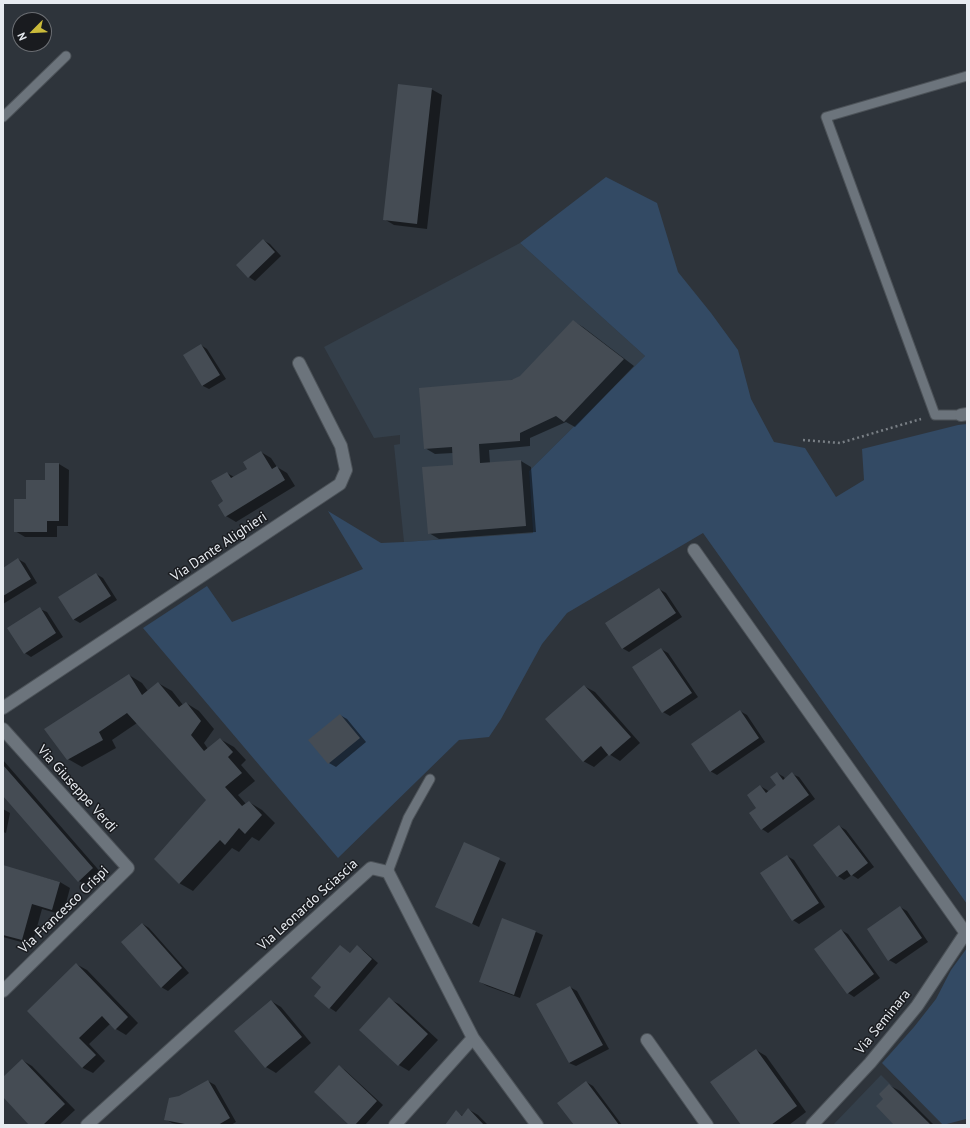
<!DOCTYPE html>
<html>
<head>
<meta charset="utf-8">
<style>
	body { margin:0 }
	#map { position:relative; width:970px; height:1128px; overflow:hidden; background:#2e343b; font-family:"PT Sans",sans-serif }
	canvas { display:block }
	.frame { position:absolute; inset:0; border:4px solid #e7ebf0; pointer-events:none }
	.north { position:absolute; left:12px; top:12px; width:40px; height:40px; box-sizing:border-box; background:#191b1f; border:1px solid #6b6e73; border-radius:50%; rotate:246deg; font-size:11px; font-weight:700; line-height:16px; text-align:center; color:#e7ebf0 }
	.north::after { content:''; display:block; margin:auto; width:14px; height:18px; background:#caba3a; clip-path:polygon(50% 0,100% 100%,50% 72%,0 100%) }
</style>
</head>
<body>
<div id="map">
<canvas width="970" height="1128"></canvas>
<div class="frame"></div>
<div class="north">N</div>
</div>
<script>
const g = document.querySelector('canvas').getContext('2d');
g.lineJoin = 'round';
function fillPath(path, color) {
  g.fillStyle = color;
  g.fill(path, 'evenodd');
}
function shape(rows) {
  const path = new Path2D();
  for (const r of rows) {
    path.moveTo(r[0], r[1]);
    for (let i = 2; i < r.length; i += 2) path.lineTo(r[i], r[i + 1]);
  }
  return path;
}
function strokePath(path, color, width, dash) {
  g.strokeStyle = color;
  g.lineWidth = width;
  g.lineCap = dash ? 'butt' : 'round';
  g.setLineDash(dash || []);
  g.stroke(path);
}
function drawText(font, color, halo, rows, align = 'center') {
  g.font = font + ' "PT Sans",sans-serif';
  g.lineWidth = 3;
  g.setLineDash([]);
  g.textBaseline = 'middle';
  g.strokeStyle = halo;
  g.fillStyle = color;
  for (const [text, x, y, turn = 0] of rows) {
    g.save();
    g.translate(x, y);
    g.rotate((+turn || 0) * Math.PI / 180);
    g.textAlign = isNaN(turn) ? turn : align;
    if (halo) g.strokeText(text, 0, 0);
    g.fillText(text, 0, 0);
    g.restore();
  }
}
const built = shape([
	[520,243,645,356,529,471,533,533,404,542,394,445,400,444,400,435,374,438,324,347],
	[881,1075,931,1125,833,1125]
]);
const green = shape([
	[606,177,657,203,678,272,711,313,738,350,751,399,774,442,805,448,836,497,864,480,862,449,958,425,967,424,967,904,703,533,567,613,542,644,501,719,489,737,459,740,338,858,143,628,207,586,232,622,363,569,328,511,381,543,404,542,533,533,529,471,645,356,520,243],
	[967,948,967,1120,966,1119,943,1125,882,1063,914,1027,936,999,951,970]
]);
const shadow = shape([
	[431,89,442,95,427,229,394,225,384,219],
	[263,240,270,244,281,256,255,281,249,277],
	[573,321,583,327,634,366,575,427,566,422,530,438,530,446,489,450,490,463,521,461,531,467,536,532,439,539,429,533,454,466,453,453,435,454,425,448,511,380,521,377],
	[201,345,207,349,226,379,209,389,203,386,184,355],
	[261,452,271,458,277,467,287,473,295,486,236,522,226,516,224,502,227,473,234,477,248,469],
	[59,464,69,470,68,526,57,526,57,537,25,537,15,531,27,500,46,481],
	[18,559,25,563,37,583,3,604,3,569],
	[96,574,103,578,117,600,80,623,73,619],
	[659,589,666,593,682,617,629,652,622,648],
	[40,609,47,612,63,637,31,657,25,653],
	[661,649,668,653,698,697,670,716,663,712],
	[129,675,142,683,148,691,158,683,172,691,183,705,186,703,199,711,214,729,204,743,208,749,220,739,234,747,246,760,241,765,255,781,238,795,246,804,249,802,262,810,275,823,259,841,252,837,239,852,232,848,193,891,179,883,207,800,137,723,112,740,116,748,82,767,68,759],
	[584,686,595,692,640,743,620,761,609,754,594,767,583,761],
	[740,711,747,715,765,742,717,775,710,771],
	[340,715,347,719,366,742,336,767,329,763,310,740],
	[3,760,103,875,89,887,79,881,3,794],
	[777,773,784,777,785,779,792,774,799,777,815,799,768,833,762,829,758,808,760,786,767,790,769,792,778,785],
	[3,809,10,813,6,833,3,832],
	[839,826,846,830,874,867,858,879,852,875,844,880,838,876],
	[464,844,506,863,479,927,437,907],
	[787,856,794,860,825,907,799,924,793,920],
	[3,866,60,882,70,888,63,915,42,909,32,945,3,937],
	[900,907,907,911,928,942,896,964,889,960],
	[502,919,536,932,543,935,520,998,487,986,480,982],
	[143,924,149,928,189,973,168,991,161,987],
	[841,930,848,934,880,978,854,997,848,993],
	[340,946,351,954,357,947,363,950,378,963,336,1012,330,1008,323,987],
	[76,964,87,970,138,1023,126,1035,116,1029,110,1024,89,1044,105,1061,93,1073,83,1068,28,1011],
	[570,987,577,991,609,1049,576,1066,569,1063],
	[389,999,399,1004,438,1040,409,1071,399,1065,360,1030],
	[271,1001,281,1007,311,1043,276,1073,266,1067],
	[756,1050,766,1056,806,1112,789,1125,742,1125],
	[22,1060,32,1066,75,1110,59,1125,31,1125,3,1096,3,1078],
	[339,1066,345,1070,383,1105,365,1125,351,1125],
	[208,1081,215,1085,236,1122,231,1125,181,1125,172,1123,165,1119,179,1097],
	[586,1082,593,1086,622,1125,575,1125],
	[889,1085,900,1091,934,1125,896,1125,885,1099],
	[468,1109,478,1115,488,1125,446,1125,457,1112,463,1116]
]);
const building = shape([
	[398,84,432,88,417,224,383,220],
	[263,239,275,252,248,278,236,265],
	[573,320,624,359,564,422,556,416,520,433,520,441,479,444,480,463,521,460,526,526,428,534,422,467,453,465,452,447,424,449,419,388,511,380,520,376],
	[201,344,220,375,202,386,183,355],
	[261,451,272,469,277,466,285,480,225,517,218,505,223,501,211,481,227,472,231,478,247,469,243,462],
	[45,463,59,463,59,521,47,521,47,532,14,532,14,499,26,499,26,480,45,480],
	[18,558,31,579,3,596,3,568],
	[96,573,111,596,73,620,58,597],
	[659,588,676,613,622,649,605,623],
	[40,607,56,633,24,654,7,628],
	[661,648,692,693,662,713,632,667],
	[129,674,142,695,158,682,179,707,186,702,201,721,191,735,204,751,220,738,233,752,228,757,242,773,225,787,242,806,249,801,262,815,245,834,239,828,225,845,220,840,179,884,154,859,206,800,127,713,99,732,103,740,67,760,44,729],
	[584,685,631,737,609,756,601,746,583,762,545,719],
	[740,710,759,738,710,772,691,744],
	[340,714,360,738,328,764,308,740],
	[3,765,93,868,78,882,3,796],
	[777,772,783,780,792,772,809,795,761,830,749,813,756,808,747,795,760,785,766,793,776,785,770,777],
	[839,825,868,863,851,876,847,870,837,877,813,845],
	[464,842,500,858,472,924,435,907],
	[787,855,819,903,792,921,760,873],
	[3,865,60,882,52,910,32,904,22,940,3,935],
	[900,906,922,938,888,961,867,929],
	[502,918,536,931,514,995,479,982],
	[142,923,182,968,161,988,121,942],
	[841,929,874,974,847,994,814,949],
	[340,945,350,953,357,945,372,959,329,1009,314,996,321,987,311,978],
	[76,963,128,1017,115,1030,102,1016,79,1038,96,1055,82,1068,27,1011],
	[570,986,603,1045,569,1063,536,1004],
	[389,997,428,1034,398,1066,359,1030],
	[271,1000,302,1037,265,1068,234,1031],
	[756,1049,797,1106,771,1125,741,1125,710,1082],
	[22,1059,65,1104,43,1125,29,1125,3,1097,3,1077],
	[339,1065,377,1101,355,1125,349,1125,314,1092],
	[208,1080,230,1118,218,1125,190,1125,164,1120,169,1098,179,1096],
	[586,1081,608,1110,619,1125,574,1125,557,1103],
	[889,1084,931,1125,894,1125,876,1106,883,1099,879,1094],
	[468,1108,484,1125,445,1125,456,1110,462,1116]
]);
const path = shape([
	[803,440,840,443,921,419]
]);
const service = shape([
	[3,117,66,56],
	[961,415,935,415,826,117,967,76],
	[388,872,408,818,430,779]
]);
const minor = shape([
	[961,415,967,414],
	[694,550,965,932],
	[3,708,340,484,346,470,341,446,299,363],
	[3,729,128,868,3,991],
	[647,1040,707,1125],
	[87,1125,371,868,388,872,473,1038,537,1125],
	[395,1125,473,1038],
	[812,1125,870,1063,917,1006,967,931]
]);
const streetNames = [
	["Via Dante Alighieri",219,547,-34],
	["Via Giuseppe Verdi",77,789,48],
	["Via Leonardo Sciascia",308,905,-42],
	["Via Francesco Crispi",64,910,-44],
	["Via Seminara",883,1022,-51]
];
fillPath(built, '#343f4a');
fillPath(green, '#334a64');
fillPath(shadow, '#0007');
fillPath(building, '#454c54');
strokePath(service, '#4c5258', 11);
strokePath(minor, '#4c5258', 14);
strokePath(path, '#797f85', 2.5, [2, 3]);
strokePath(service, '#6c747c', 9);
strokePath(minor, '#6c747c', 12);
drawText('14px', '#e7ebf0', '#191b1f', streetNames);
</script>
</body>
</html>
